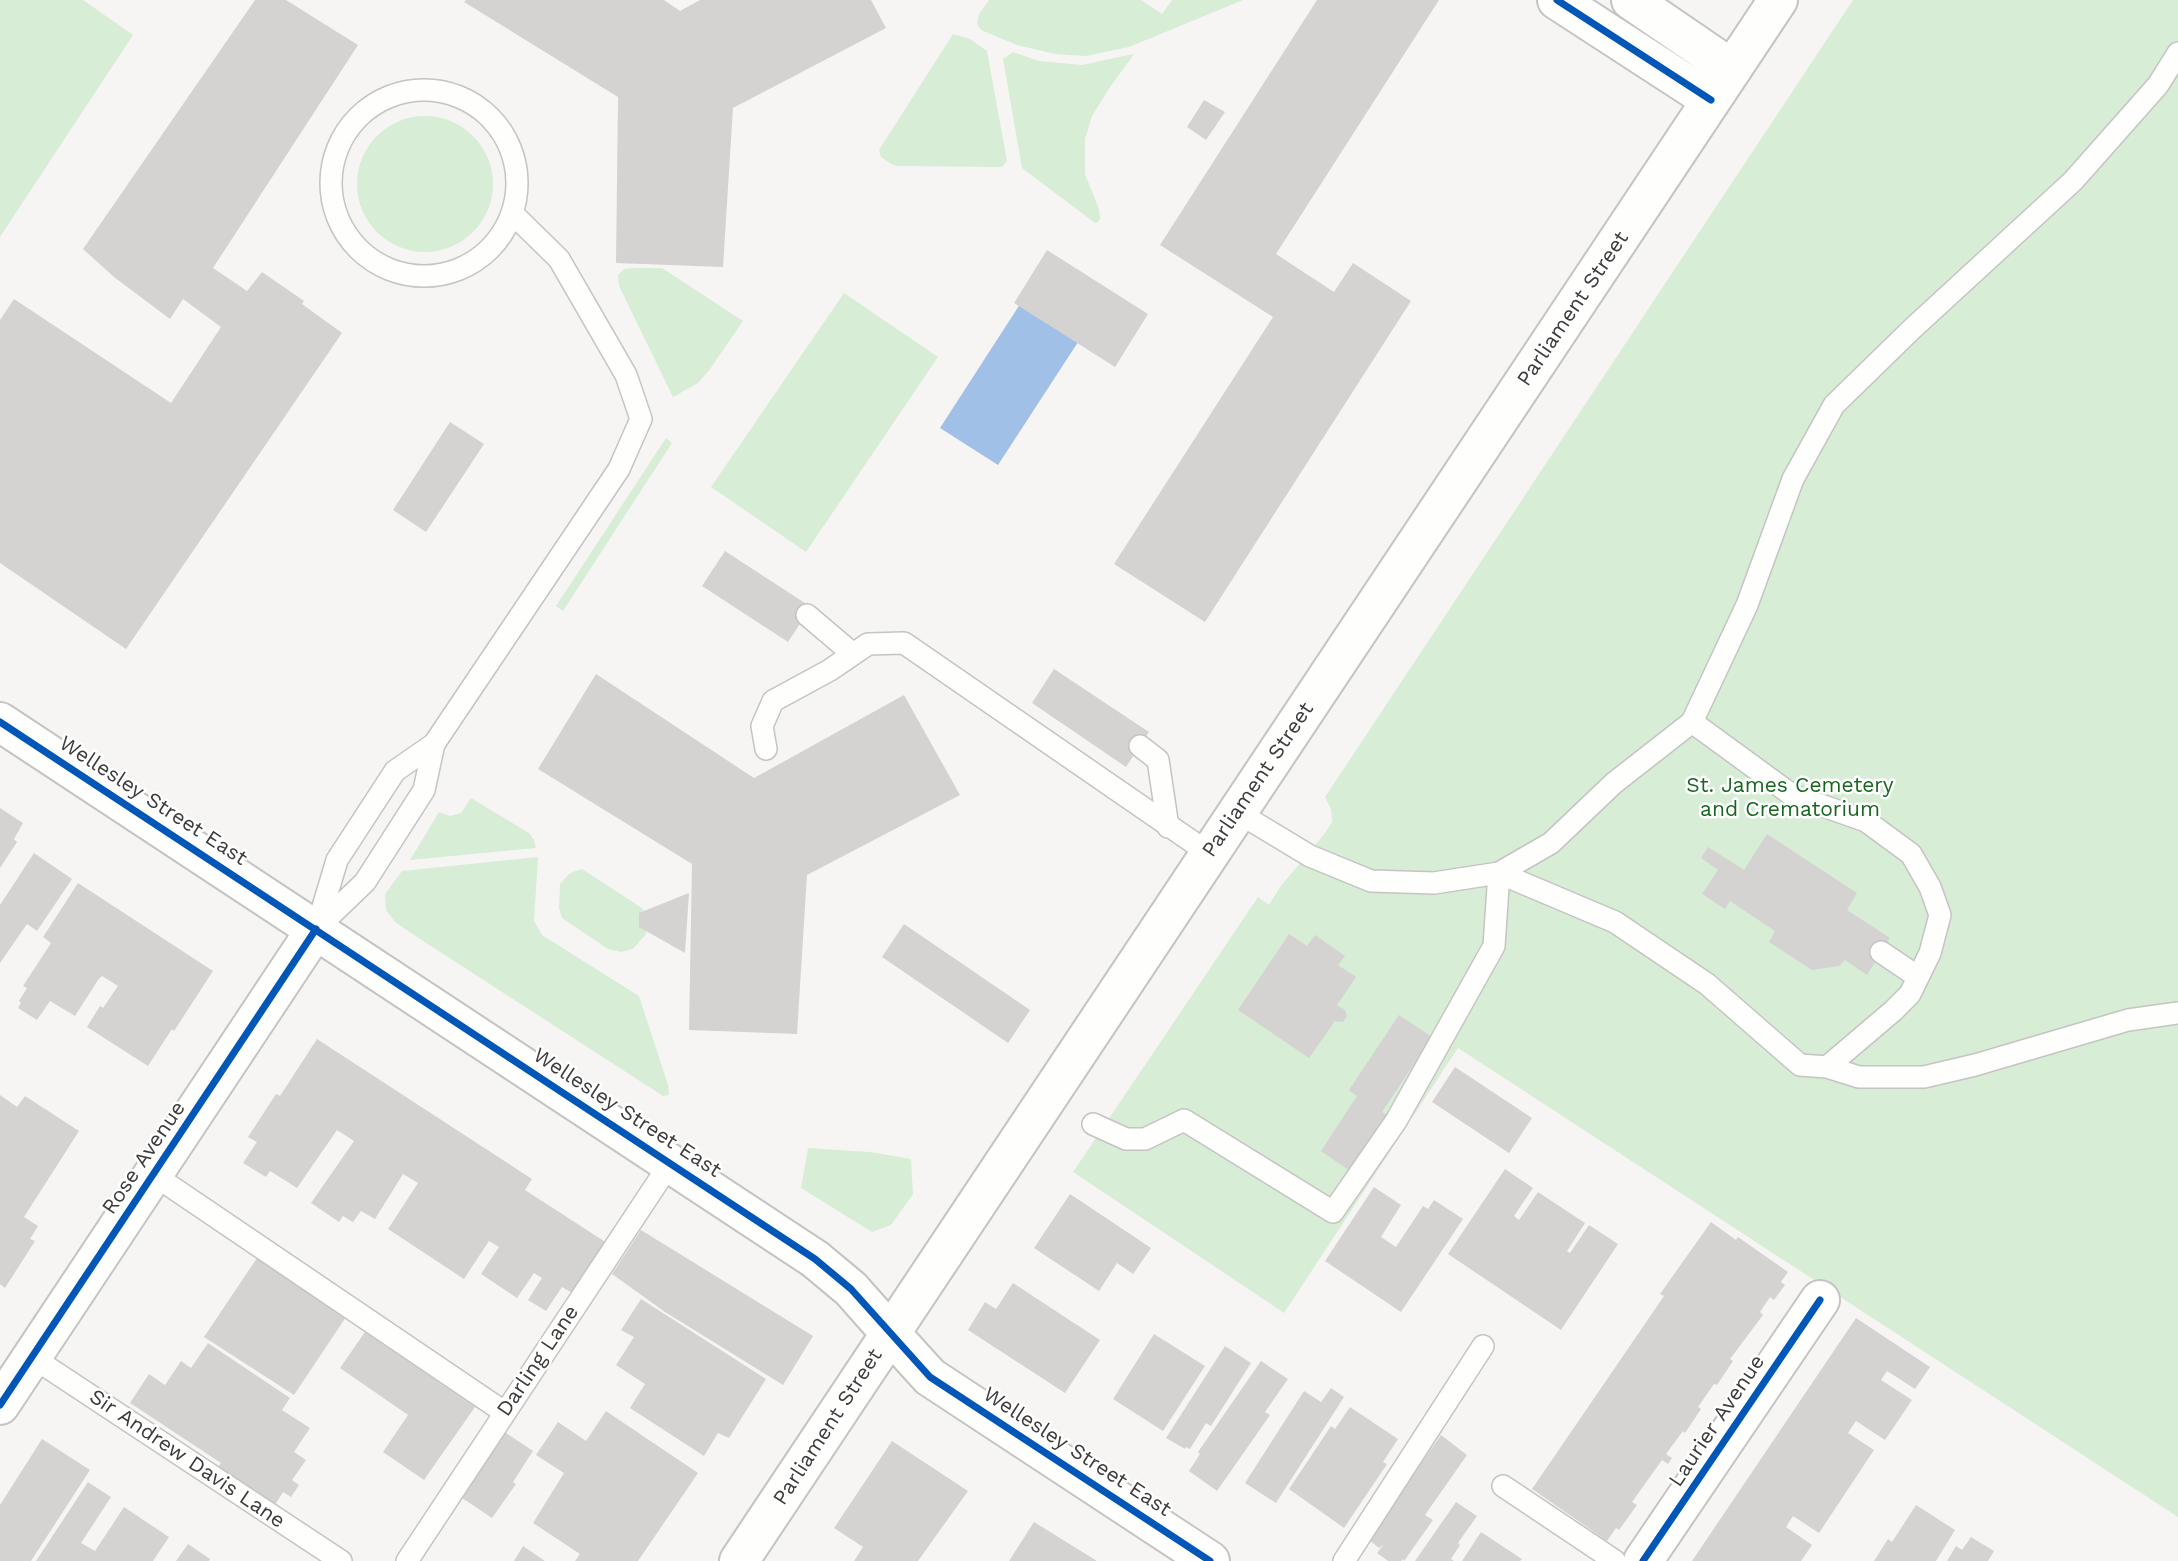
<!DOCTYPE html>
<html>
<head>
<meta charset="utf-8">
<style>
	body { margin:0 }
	canvas { display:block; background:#f6f5f4 }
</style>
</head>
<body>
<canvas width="2178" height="1561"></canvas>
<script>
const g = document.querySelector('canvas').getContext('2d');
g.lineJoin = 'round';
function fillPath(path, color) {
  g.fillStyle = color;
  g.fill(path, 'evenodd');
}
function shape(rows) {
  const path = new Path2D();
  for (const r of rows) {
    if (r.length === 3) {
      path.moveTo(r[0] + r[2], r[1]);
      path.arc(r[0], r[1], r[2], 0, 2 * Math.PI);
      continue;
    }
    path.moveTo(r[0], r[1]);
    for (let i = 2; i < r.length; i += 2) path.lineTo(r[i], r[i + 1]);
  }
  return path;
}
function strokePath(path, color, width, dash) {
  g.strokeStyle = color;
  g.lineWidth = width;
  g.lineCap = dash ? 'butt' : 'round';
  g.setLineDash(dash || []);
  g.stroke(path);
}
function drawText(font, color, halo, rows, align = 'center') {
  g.font = font + ' "Work Sans",sans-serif';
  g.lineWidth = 5;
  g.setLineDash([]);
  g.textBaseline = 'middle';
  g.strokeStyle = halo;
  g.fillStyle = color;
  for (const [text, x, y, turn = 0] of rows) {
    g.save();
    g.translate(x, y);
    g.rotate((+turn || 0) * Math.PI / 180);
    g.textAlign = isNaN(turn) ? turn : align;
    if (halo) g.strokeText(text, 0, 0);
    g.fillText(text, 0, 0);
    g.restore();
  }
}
const green = shape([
	[0,0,83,0,133,35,0,237],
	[989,0,1141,0,1162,14,1172,0,1243,0,1129,47,1086,56,1055,54,1017,45,981,30,977,24,979,14],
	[1853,0,2178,0,2178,1517,1458,1048,1284,1313,1073,1172,1258,897,1269,905,1280,887,1325,833,1332,822,1331,809,1325,797],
	[953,34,970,39,987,51,1007,161,1002,167,898,166,891,164,881,157,879,150],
	[1013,52,1039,61,1082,65,1133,54,1132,57,1110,87,1092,116,1085,139,1085,174,1099,209,1100,219,1098,222,1095,223,1022,168,1003,59],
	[425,184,68],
	[636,268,662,268,743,321,710,369,698,383,673,397,619,286,618,275,624,269],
	[844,293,938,357,806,552,711,487],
	[666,438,672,443,563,611,556,606],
	[471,798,529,833,534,840,536,848,410,860,439,812,450,816,461,813],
	[538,857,534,921,542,935,639,996,668,1085,669,1095,663,1096,417,937,395,922,386,910,385,894,402,871],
	[582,869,642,908,648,919,646,934,633,949,621,952,608,949,562,918,559,908,560,884,570,873],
	[808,1148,870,1152,911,1159,913,1194,891,1225,872,1232,801,1188]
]);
const water = shape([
	[1024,298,1082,336,998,465,940,428]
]);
const building = shape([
	[255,0,286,0,358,45,213,268,247,291,262,272,304,301,302,304,342,333,126,649,0,563,0,320,14,299,171,403,221,327,183,299,170,319,114,277,83,249],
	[466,0,664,0,680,11,700,0,871,0,886,28,733,108,723,267,616,263,618,97,464,2],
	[1317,0,1439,0,1276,254,1334,292,1353,263,1411,301,1205,622,1114,564,1273,317,1160,245],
	[1204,100,1225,112,1206,140,1187,127],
	[1047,250,1148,314,1115,367,1014,303],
	[450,422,484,444,426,532,393,510],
	[725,551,811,607,788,642,702,586],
	[1054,669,1149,732,1126,767,1032,703],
	[596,674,754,778,904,695,960,795,807,875,797,1034,689,1030,692,864,538,769],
	[0,808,23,823,14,839,17,842,0,868],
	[1767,834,1857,893,1847,910,1890,938,1867,975,1845,960,1839,966,1812,970,1769,942,1775,931,1730,901,1725,909,1702,894,1718,870,1701,858,1708,847,1744,870],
	[34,853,72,879,37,931,27,924,0,963,0,905],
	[78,883,213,971,174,1031,172,1029,148,1066,87,1027,100,1006,103,1008,118,986,102,976,98,980,75,1016,50,1001,37,1020,18,1008,21,1003,19,1001,27,988,23,986,51,943,43,937],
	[689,893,685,953,639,927,639,913],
	[904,924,1030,1010,1008,1043,882,957],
	[1289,934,1307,946,1315,935,1345,956,1338,965,1356,977,1337,1005,1345,1010,1347,1016,1343,1022,1335,1021,1309,1058,1238,1010],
	[1399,1015,1432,1037,1382,1112,1391,1117,1353,1173,1321,1151,1357,1096,1349,1090],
	[317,1039,532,1179,525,1190,607,1243,574,1294,562,1287,546,1311,528,1300,542,1278,534,1273,517,1298,481,1274,499,1247,489,1241,464,1279,388,1229,418,1183,403,1174,375,1219,361,1211,353,1222,343,1216,339,1222,311,1203,354,1141,337,1130,297,1188,270,1171,266,1177,243,1163,257,1142,248,1137,276,1094,280,1096],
	[1455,1067,1532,1118,1509,1153,1432,1102],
	[0,1095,17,1107,25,1096,79,1131,24,1217,38,1226,30,1239,35,1241,5,1288,0,1284],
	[1505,1169,1533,1188,1514,1216,1519,1220,1538,1192,1585,1223,1567,1251,1570,1253,1589,1225,1618,1244,1561,1330,1448,1254],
	[1374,1187,1401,1205,1381,1237,1396,1247,1423,1206,1428,1209,1434,1200,1463,1219,1401,1312,1325,1261],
	[1070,1194,1151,1248,1133,1274,1117,1263,1099,1291,1034,1248],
	[1711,1222,1736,1240,1738,1237,1788,1272,1781,1282,1785,1285,1774,1300,1770,1297,1760,1312,1763,1315,1730,1359,1733,1361,1717,1385,1714,1384,1698,1407,1701,1409,1685,1433,1683,1431,1666,1454,1672,1458,1668,1464,1662,1460,1632,1502,1637,1505,1619,1530,1616,1528,1607,1541,1532,1489,1664,1296,1660,1294],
	[641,1230,813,1336,783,1385,665,1312,612,1274],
	[257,1258,346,1317,294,1395,204,1337],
	[1013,1283,1100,1340,1065,1393,968,1330,985,1302,996,1309],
	[641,1299,766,1379,729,1438,718,1433,704,1456,630,1408,645,1384,616,1365,634,1337,621,1330],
	[1856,1318,1930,1367,1915,1389,1887,1371,1881,1380,1912,1400,1885,1440,1856,1421,1848,1433,1874,1450,1819,1533,1793,1516,1786,1527,1812,1545,1801,1561,1692,1561],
	[365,1332,475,1407,424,1480,383,1452,408,1415,340,1368],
	[1154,1334,1205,1366,1163,1431,1113,1399],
	[208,1343,290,1398,282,1410,310,1428,294,1452,306,1460,292,1480,299,1485,291,1497,283,1492,275,1505,218,1467,221,1463,130,1403,149,1374,165,1385,181,1361,191,1368],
	[1225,1346,1251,1363,1211,1426,1206,1423,1190,1449,1186,1447,1185,1449,1166,1438],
	[1261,1361,1288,1379,1265,1412,1270,1415,1217,1491,1189,1471,1200,1454,1198,1452],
	[1331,1388,1344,1397,1276,1503,1245,1483,1304,1391,1321,1402],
	[1350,1407,1398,1439,1383,1462,1387,1464,1344,1528,1289,1489,1331,1426,1335,1429],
	[606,1411,698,1473,638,1561,575,1561,580,1554,533,1523,564,1473,536,1455,558,1422,586,1441],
	[503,1431,533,1451,513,1482,516,1484,492,1518,459,1496],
	[1441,1435,1467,1455,1425,1515,1433,1520,1404,1561,1403,1559,1401,1561,1388,1561,1377,1553,1384,1544,1379,1548,1368,1539],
	[42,1439,90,1470,31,1561,0,1561,0,1505],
	[892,1441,968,1491,918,1561,854,1561,863,1547,834,1528],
	[88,1482,111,1497,81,1543,95,1551,124,1507,169,1537,153,1561,36,1561],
	[1456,1502,1477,1516,1458,1543,1460,1545,1451,1559,1454,1561,1415,1561],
	[1916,1505,1955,1530,1936,1561,1874,1561,1888,1539,1892,1542],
	[1034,1522,1097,1561,1009,1561],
	[1481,1532,1522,1559,1520,1561,1462,1561],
	[1971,1537,1994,1551,1988,1561,1947,1561,1956,1546,1962,1550],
	[188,1544,210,1559,209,1561,176,1561],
	[523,1546,545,1561,514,1561]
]);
const lane = shape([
	[424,183,93],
	[807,615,853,654],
	[1692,722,1792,795,1866,821,1911,854,1930,887,1940,915,1930,953,1910,994,1893,1011,1827,1067],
	[1140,746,1158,760,1168,827],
	[766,749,762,726,773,701,830,670,868,644,904,643,1210,854],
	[1237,812,1310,856,1371,881,1434,883,1499,873,1551,843,1614,783,1692,722,1747,605,1793,479,1834,405,1912,329,2073,181,2158,85,2178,53],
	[1499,873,1615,922,1707,984,1800,1065,1827,1067,1859,1077,1924,1077,1975,1065,2128,1020,2178,1013],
	[317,927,337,860,395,771,434,744],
	[316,929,365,882,424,790,434,744,619,469,641,419,626,375,559,259,512,213],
	[1881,952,1918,977],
	[1093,1124,1126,1139,1145,1139,1184,1120,1333,1212,1396,1121,1494,946,1499,873],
	[154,1175,504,1412],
	[32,1357,341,1561],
	[1503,1486,1615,1561],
	[407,1561,671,1162],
	[1344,1561,1483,1346]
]);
const street = shape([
	[1557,0,1711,100],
	[1631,0,1732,69],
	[890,1333,930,1377,1210,1561],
	[0,1405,316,929],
	[1643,1561,1820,1300]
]);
const secondary = shape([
	[0,722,815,1259,851,1289,890,1333],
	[739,1561,1778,0]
]);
const cycleway = shape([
	[1557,0,1711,100],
	[0,722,815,1259,851,1289,930,1377,1210,1561],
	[0,1405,316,929],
	[1643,1561,1820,1300]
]);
const streetNames = [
	["Parliament Street",1573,309,-56],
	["Parliament Street",1258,780,-56],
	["Wellesley Street East",153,801,33],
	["Wellesley Street East",627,1113,33],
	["Rose Avenue",144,1158,-56],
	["Darling Lane",538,1361,-56],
	["Laurier Avenue",1717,1421,-56],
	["Parliament Street",828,1427,-57],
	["Wellesley Street East",1077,1452,33],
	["Sir Andrew Davis Lane",187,1459,34]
];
const parkNames = [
	["St. James Cemetery",1790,786],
	["and Crematorium",1790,810]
];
fillPath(green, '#d7edd6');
fillPath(water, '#a1c0e8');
fillPath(building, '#d4d3d2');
strokePath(lane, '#c4c4c3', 24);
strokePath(street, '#c4c4c3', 42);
strokePath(secondary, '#c4c4c3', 42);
strokePath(lane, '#fefefd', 21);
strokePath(street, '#fefefd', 38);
strokePath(secondary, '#fefefd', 38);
strokePath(cycleway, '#0057b8', 7);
drawText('21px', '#3d3c3b', '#fff', streetNames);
drawText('21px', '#186620', '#fff', parkNames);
</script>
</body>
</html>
